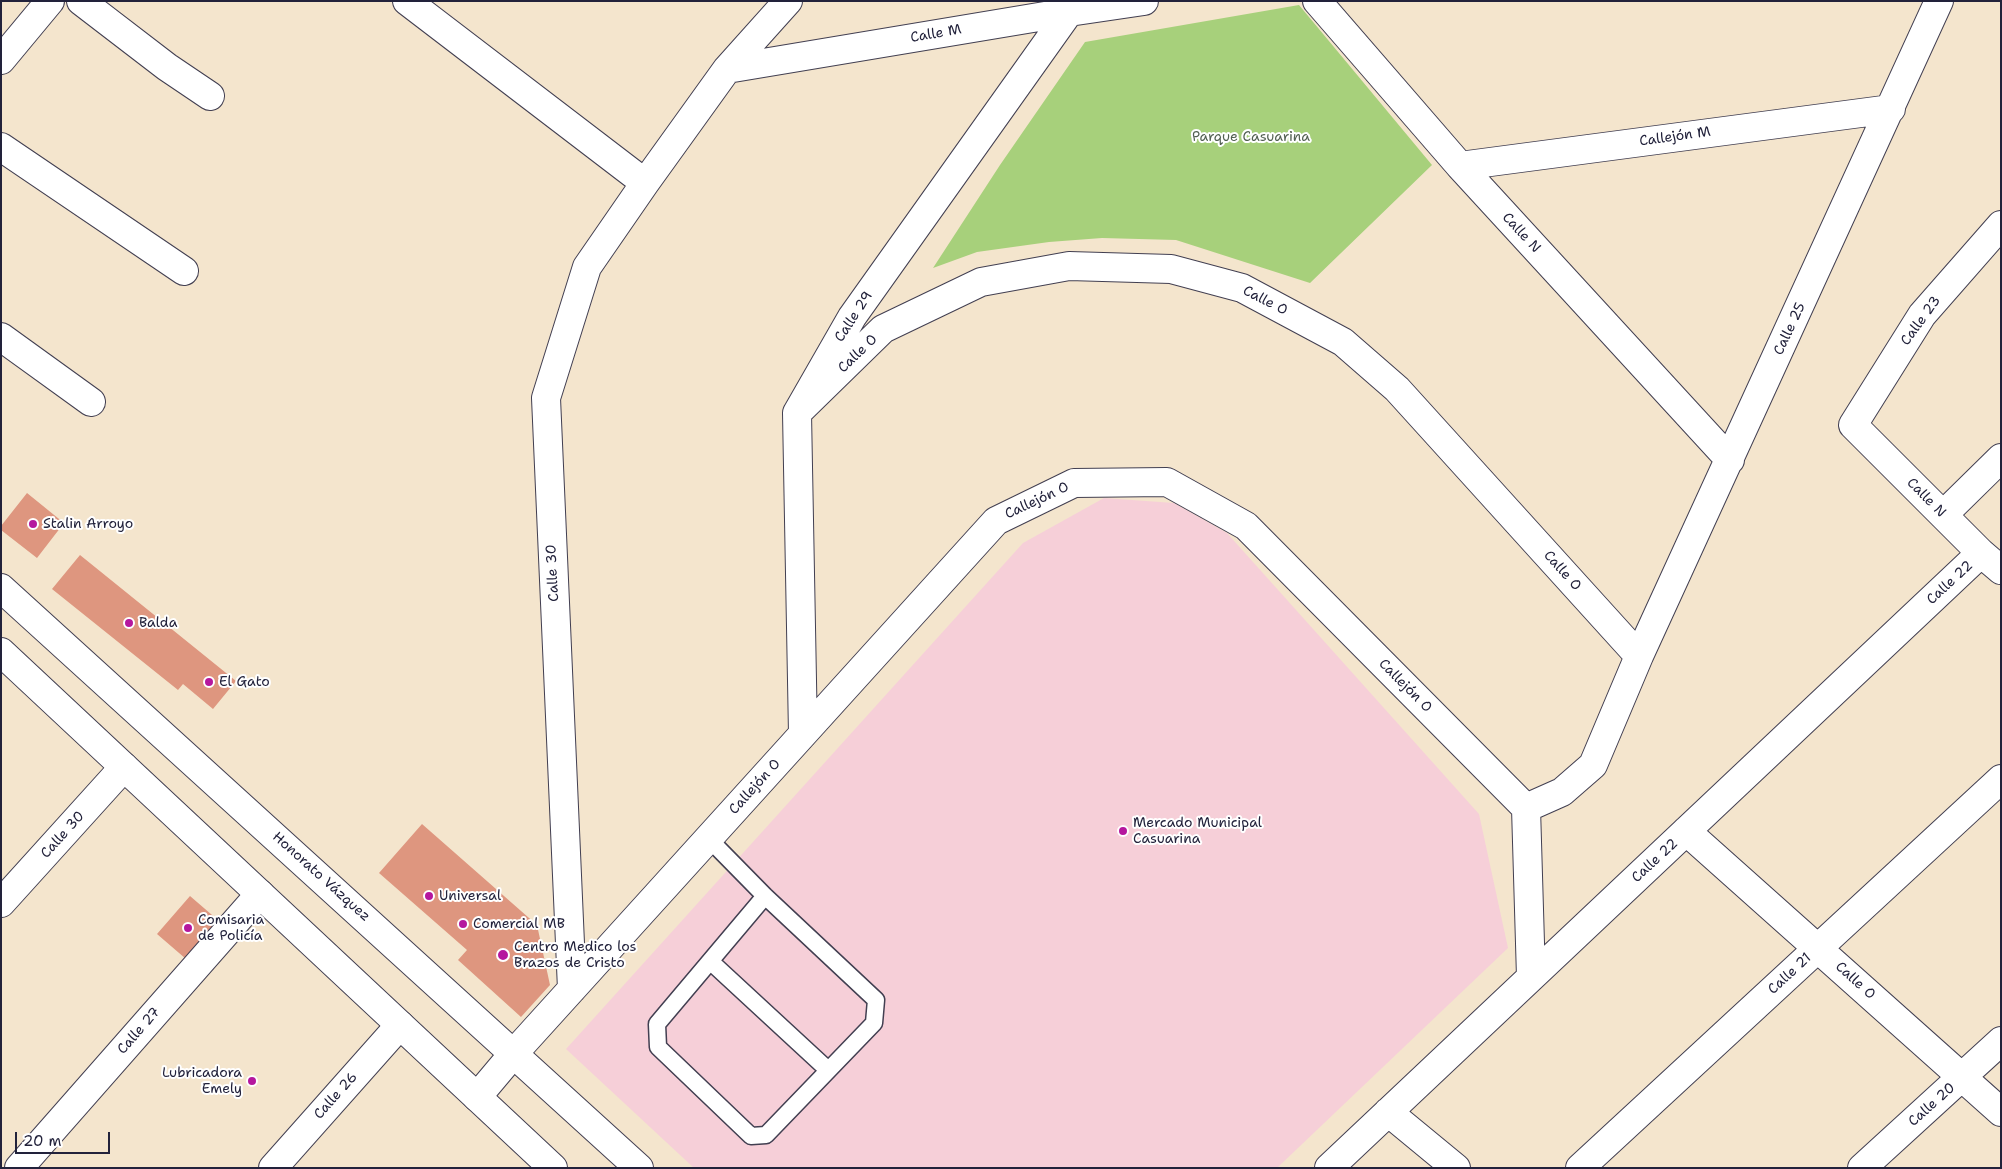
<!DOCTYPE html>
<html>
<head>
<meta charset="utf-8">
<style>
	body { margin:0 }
	#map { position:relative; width:2002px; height:1169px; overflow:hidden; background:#f4e5cd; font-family:"Shantell Sans",sans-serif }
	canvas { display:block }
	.frame { position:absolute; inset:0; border:2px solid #22223b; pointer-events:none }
	.scale { position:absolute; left:15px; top:1132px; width:95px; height:22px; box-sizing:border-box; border:2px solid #22223b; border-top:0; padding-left:6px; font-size:15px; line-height:18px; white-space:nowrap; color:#22223b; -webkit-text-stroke:4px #fff; paint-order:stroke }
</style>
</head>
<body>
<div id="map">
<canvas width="2002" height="1169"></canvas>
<div class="frame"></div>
<div class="scale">20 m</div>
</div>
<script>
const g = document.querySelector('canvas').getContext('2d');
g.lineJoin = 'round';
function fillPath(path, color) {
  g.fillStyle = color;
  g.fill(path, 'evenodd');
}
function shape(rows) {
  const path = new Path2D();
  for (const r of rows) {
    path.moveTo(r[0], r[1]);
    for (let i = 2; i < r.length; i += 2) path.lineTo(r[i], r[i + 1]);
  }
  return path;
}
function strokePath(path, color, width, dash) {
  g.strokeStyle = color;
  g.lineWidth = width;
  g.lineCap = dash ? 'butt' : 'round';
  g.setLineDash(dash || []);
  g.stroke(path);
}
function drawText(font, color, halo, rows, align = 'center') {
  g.font = font + ' "Shantell Sans",sans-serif';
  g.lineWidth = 4;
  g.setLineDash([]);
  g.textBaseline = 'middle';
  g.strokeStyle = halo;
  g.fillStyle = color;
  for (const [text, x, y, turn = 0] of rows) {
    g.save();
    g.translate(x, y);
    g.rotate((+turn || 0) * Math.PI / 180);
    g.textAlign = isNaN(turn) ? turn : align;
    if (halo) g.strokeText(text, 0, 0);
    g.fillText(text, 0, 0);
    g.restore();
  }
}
const built = shape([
	[1104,498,1174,503,1227,533,1479,814,1508,948,1277,1168,694,1168,566,1049,1023,543]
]);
const green = shape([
	[1299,5,1432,165,1310,283,1176,240,1102,238,1049,242,977,252,933,268,1000,165,1085,42]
]);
const building = shape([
	[27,493,64,523,37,558,1,530,1,526],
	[80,555,236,681,213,709,183,684,178,690,52,589],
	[422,824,537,925,550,985,521,1017,458,960,467,950,379,873],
	[190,896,219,921,186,959,157,934]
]);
const service = shape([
	[708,838,765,896,876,1000,874,1023,766,1135,751,1136,658,1047,657,1024,765,896],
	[710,961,828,1070]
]);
const minor = shape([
	[81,1,167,67,210,96],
	[407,1,645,183],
	[1317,1,1460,166,1730,460],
	[1,60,50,1],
	[727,69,1069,12,1144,1],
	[1,147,184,271],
	[1460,166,1891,109],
	[2001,225,1922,315,1853,425,1981,553,2001,570],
	[1,337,91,402],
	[797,413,883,329,981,282,1069,266,1171,269,1242,288,1343,342,1397,389,1639,656],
	[1943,515,2001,458],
	[803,734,797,413,852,317,1069,12],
	[1526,808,1562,792,1593,765,1639,656,1939,1],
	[1526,808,1531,977],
	[1686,831,2001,1112],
	[1,903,124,767],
	[572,989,546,398,587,267,645,183,727,69,788,1],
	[477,1097,514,1053,996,521,1074,483,1167,482,1246,526,1526,808],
	[1388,1112,1456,1168],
	[19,1168,260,894],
	[273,1168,400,1025],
	[1329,1168,1981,553],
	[1580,1168,2001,779],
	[1862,1168,2001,1041]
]);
const tertiary = shape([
	[1,588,639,1168],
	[1,652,553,1168]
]);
const markers = [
	[33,524,5,"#b5179e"],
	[129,623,5,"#b5179e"],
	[209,682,5,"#b5179e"],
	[1123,831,5,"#b5179e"],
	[429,896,5,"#b5179e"],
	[463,924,5,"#b5179e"],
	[188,928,5,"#b5179e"],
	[503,955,6,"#b5179e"],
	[252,1081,5,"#b5179e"]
];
const streetNames = [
	["Calle M",936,34,-10],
	["Callejón M",1675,137,-8],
	["Calle N",1521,233,47],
	["Calle O",1265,301,27],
	["Calle 29",854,317,-57],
	["Calle 23",1921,321,-54],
	["Calle 25",1790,329,-65],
	["Calle O",858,354,-44],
	["Calle N",1926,498,45],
	["Callejón O",1037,501,-25],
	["Calle O",1562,571,48],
	["Calle 30",553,573,-93],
	["Calle 22",1950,583,-43],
	["Callejón O",1405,686,45],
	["Callejón O",755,787,-48],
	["Calle 30",63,835,-48],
	["Calle 22",1655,861,-43],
	["Honorato Vázquez",321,877,42],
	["Calle 21",1790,974,-43],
	["Calle O",1855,981,42],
	["Calle 27",139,1031,-49],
	["Calle 26",336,1096,-48],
	["Calle 20",1932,1105,-42]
];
const parkNames = [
	["Parque Casuarina",1251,137]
];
const poiNames = [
	["Stalin Arroyo",43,524],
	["Balda",139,623],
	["El Gato",219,682],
	["Mercado Municipal",1133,823],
	["Casuarina",1133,839],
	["Universal",439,896],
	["Comisaria",198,920],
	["de Policía",198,936],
	["Comercial MB",473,924],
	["Centro Medico los",514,947],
	["Brazos de Cristo",514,963],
	["Lubricadora",242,1073,"right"],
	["Emely",242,1089,"right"]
];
fillPath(built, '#f6cfd8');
fillPath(green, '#a7d07b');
fillPath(building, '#de967f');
strokePath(service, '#423f51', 19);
strokePath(minor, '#423f51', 30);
strokePath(tertiary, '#423f51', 30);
strokePath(service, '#fff', 16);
strokePath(minor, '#fff', 28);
strokePath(tertiary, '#fff', 28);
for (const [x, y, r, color] of markers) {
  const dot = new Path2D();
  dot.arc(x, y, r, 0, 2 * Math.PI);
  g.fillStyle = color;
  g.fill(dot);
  strokePath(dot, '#fff', 2);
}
drawText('14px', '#22223b', '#fff', streetNames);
drawText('14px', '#515f51', '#fff', parkNames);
drawText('14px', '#22223b', '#fff', poiNames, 'left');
</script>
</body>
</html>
